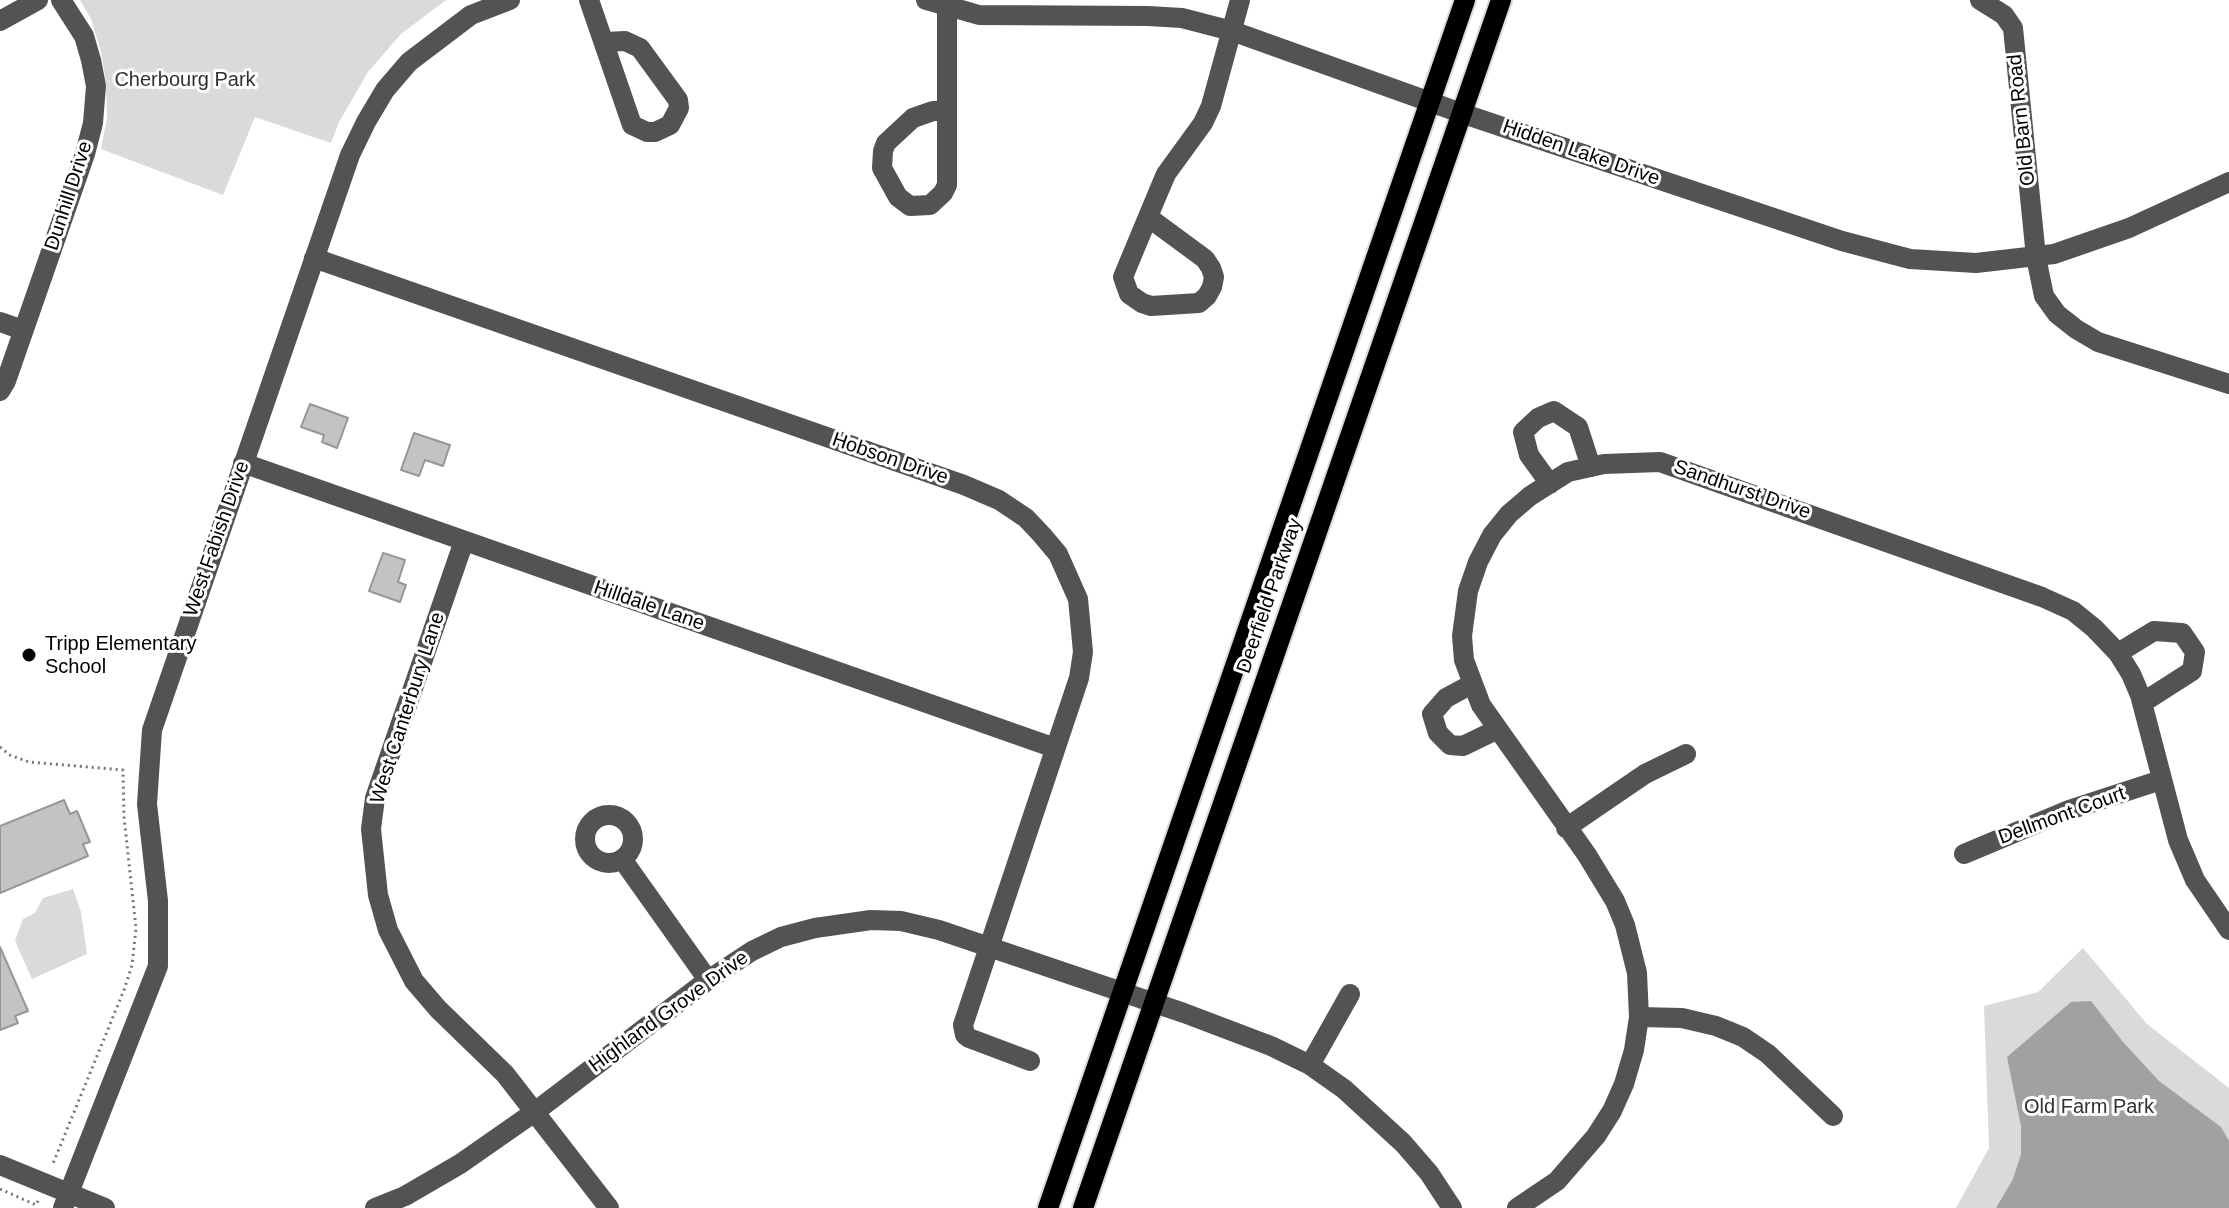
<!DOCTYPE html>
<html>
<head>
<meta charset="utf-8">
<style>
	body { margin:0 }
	canvas { display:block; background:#fff }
</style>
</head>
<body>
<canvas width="2229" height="1208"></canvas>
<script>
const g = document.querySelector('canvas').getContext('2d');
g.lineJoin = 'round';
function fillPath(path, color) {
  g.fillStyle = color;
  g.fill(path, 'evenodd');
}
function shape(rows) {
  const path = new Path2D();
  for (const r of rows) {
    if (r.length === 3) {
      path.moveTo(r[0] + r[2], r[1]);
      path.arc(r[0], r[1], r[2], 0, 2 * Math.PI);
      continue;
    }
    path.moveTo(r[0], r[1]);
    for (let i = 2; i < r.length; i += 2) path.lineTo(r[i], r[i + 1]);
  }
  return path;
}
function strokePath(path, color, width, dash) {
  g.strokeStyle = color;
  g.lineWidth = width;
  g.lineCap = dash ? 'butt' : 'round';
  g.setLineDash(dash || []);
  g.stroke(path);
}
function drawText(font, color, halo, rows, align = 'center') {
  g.font = font + ' Arial,sans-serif';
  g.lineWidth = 6;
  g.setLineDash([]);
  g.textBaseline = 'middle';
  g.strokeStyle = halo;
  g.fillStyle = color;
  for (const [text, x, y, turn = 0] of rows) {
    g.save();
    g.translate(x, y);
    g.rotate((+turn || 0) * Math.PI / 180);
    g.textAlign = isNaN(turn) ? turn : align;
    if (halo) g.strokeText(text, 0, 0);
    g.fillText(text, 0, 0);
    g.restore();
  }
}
const green = shape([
	[80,0,446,0,401,34,368,72,339,122,331,143,255,117,223,195,101,149,107,118,106,83,101,52,91,19],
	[73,889,81,912,87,954,32,979,15,941,23,919,35,913,43,898],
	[2083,948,2147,1024,2229,1088,2229,1208,1956,1208,1989,1148,1984,1006,2038,992]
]);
const water = shape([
	[2091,1001,2123,1042,2159,1081,2221,1127,2229,1141,2229,1208,1996,1208,2013,1179,2021,1154,2021,1126,2007,1057,2071,1002]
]);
const building = shape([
	[310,404,348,418,337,448,322,442,324,435,301,427,310,404],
	[414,433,450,445,443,466,425,460,419,476,401,470,414,433],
	[383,553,405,560,398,582,406,585,400,602,369,591,383,553],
	[64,800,70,814,77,811,90,842,83,844,88,856,0,893,0,826,64,800],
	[0,947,28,1011,15,1016,18,1023,0,1030,0,947]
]);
const path = shape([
	[0,747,10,755,29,762,123,770,124,817,136,928,132,965,124,990,52,1166],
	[0,1189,36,1205,39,1199]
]);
const minor = shape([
	[589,0,632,125,647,132,655,132,670,125,679,108,678,100,640,48,625,41,605,42],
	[926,0,979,15,1148,16,1182,18,1232,31,1461,113,1842,241,1910,259,1976,263,2054,254,2129,228,2229,182],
	[1980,0,2004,15,2013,28,2036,257,2044,296,2057,314,2076,329,2098,342,2229,384],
	[0,21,38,0],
	[947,111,933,111,913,118,886,143,883,151,882,168,898,197,910,206,930,205,943,193,947,185,947,7],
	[1148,217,1205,259,1211,268,1214,277,1212,287,1207,296,1199,303,1151,306,1142,303,1129,294,1123,277,1155,200,1166,174,1203,123,1211,106,1240,0],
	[314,258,964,485,999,500,1026,518,1042,535,1058,554,1078,599,1083,652,1079,678,963,1025,965,1035,969,1038,1030,1061],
	[0,322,23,330],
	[0,391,6,381,85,154,93,123,96,86,91,60,84,36,61,0],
	[243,463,1055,748],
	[1550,484,1529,455,1523,432,1538,418,1554,411,1578,427,1591,467],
	[464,541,375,798,371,829,378,895,388,930,414,981,438,1009,505,1074,609,1208],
	[2118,653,2154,631,2182,633,2195,652,2192,671,2142,703],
	[1472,684,1446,698,1432,714,1438,733,1450,745,1463,746,1498,729],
	[609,839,24],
	[1566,828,1645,774,1686,754],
	[1964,854,2069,810,2161,780],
	[622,859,708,980],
	[1639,1017,1682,1018,1716,1026,1743,1037,1768,1054,1833,1116],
	[1310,1065,1350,994],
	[0,1165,105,1208],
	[63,1208,158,966,158,901,147,804,152,730,350,155,366,122,385,90,409,62,471,15,510,0],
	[375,1208,405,1196,460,1164,536,1111,708,980,752,951,781,937,815,928,871,920,901,921,939,930,1184,1013,1271,1046,1310,1065,1344,1089,1403,1143,1429,1173,1452,1208],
	[1517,1208,1557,1181,1596,1136,1612,1111,1624,1084,1634,1050,1639,1017,1637,973,1625,925,1615,901,1587,855,1481,705,1464,660,1462,636,1468,591,1478,562,1492,535,1509,514,1530,496,1568,472,1604,464,1660,462,2042,597,2073,611,2094,628,2118,653,2131,674,2140,695,2178,840,2195,880,2229,930]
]);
const major = shape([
	[1048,1208,1465,0],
	[1083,1208,1501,0]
]);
const markers = [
	[29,655,8,"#000"]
];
const parkNames = [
	["Cherbourg Park",185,80],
	["Old Farm Park",2089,1107]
];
const streetNames = [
	["Old Barn Road",2022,120,-96],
	["Hidden Lake Drive",1581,153,19],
	["Dunhill Drive",69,196,-72],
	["Hobson Drive",890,459,19],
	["Sandhurst Drive",1742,490,19],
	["West Fabish Drive",217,539,-71],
	["Deerfield Parkway",1270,596,-71],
	["Hilldale Lane",649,606,19],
	["West Canterbury Lane",408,708,-72],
	["Dellmont Court",2062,816,-20],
	["Highland Grove Drive",669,1012,-36]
];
const poiNames = [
	["Tripp Elementary",45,644],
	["School",45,667]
];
fillPath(green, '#dadada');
fillPath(water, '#a1a1a1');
fillPath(building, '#c3c3c3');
strokePath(building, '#979797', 2);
strokePath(major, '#dbdbdb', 24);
strokePath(path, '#757575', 3, [2, 4]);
strokePath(minor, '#535353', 20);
strokePath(major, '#000', 20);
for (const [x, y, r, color] of markers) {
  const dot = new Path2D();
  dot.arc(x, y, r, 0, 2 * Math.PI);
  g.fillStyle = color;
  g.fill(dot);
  strokePath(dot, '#fff', 3);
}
drawText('20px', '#313131', '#fff', parkNames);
drawText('20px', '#000', '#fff', streetNames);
drawText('20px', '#000', '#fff', poiNames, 'left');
</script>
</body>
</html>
